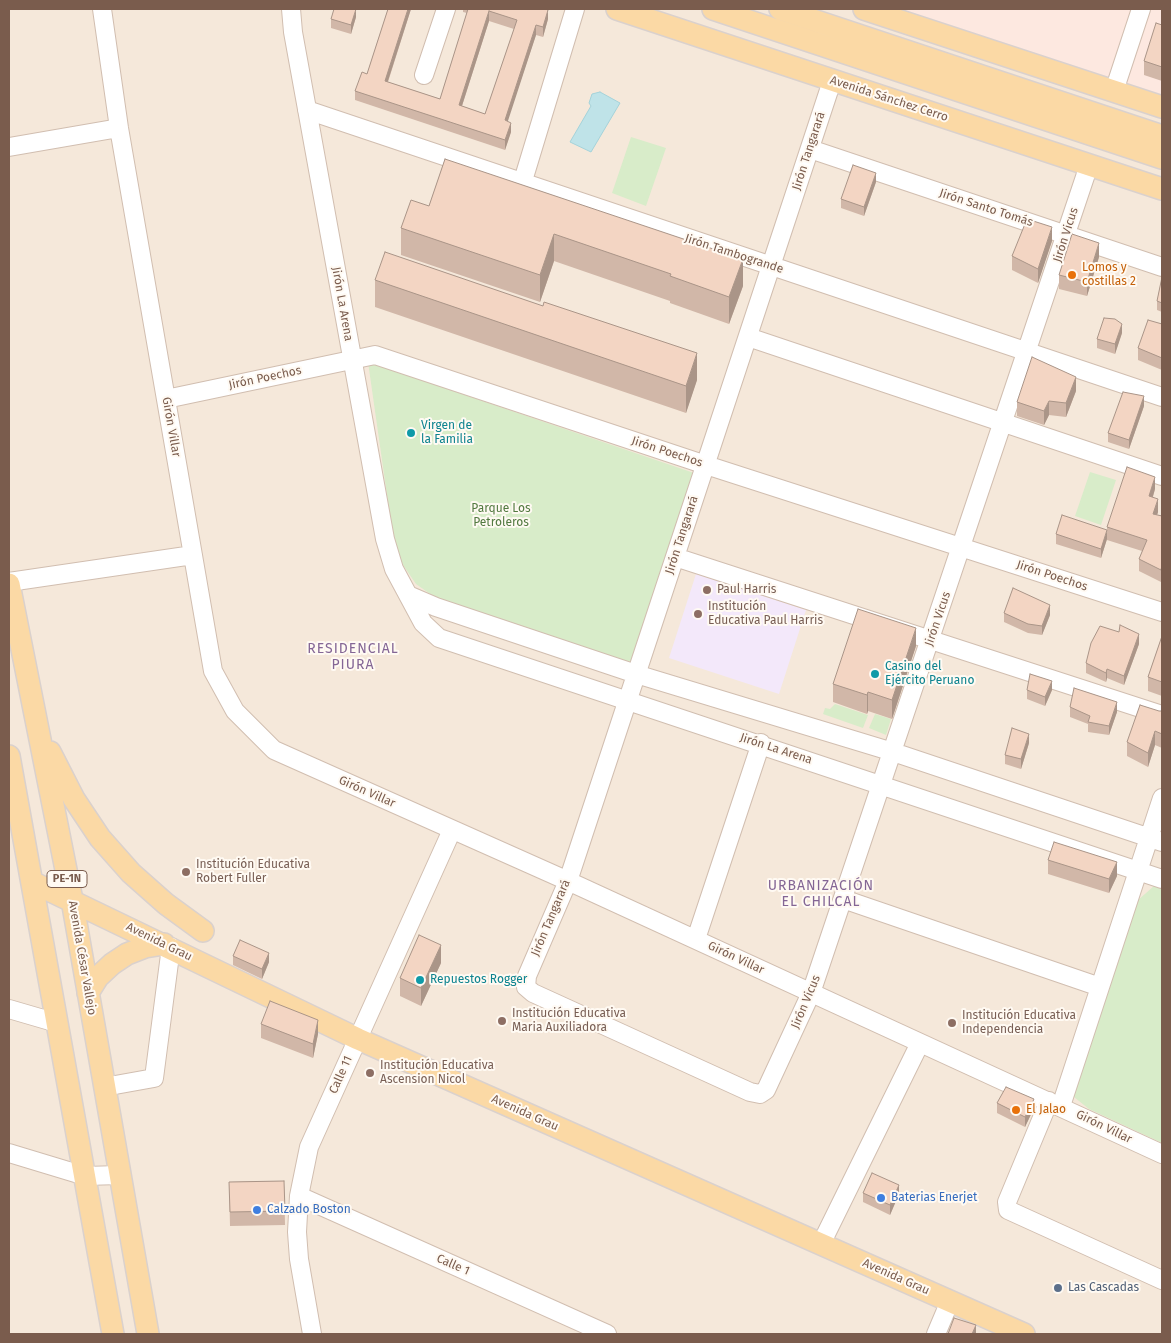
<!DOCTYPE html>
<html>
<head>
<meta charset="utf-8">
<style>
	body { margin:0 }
	#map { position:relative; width:1171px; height:1343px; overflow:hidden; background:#fdf6ec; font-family:"Fira Sans",sans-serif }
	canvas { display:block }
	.frame { position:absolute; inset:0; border:10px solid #7a5c4d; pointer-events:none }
</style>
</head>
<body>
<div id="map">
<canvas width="1171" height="1343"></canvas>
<div class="frame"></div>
</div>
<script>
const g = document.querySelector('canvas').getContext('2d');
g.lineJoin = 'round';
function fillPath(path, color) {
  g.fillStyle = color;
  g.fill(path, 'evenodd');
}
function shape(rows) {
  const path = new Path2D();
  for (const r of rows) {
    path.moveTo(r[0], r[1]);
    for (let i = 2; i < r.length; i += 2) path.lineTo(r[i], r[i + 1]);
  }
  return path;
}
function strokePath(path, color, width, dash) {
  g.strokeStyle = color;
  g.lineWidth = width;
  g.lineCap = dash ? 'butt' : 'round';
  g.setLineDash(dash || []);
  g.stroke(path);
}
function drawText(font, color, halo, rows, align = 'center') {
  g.font = font + ' "Fira Sans",sans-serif';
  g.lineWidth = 4;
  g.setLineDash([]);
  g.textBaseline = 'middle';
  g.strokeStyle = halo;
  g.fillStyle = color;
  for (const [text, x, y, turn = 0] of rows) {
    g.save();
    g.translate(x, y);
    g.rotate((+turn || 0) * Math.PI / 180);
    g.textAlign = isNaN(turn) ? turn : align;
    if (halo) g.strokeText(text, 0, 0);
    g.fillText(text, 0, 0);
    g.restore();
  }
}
const residential = shape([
	[9,9,888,9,1162,101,1162,1334,9,1334]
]);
const commercial = shape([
	[888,9,1162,9,1162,101]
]);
const education = shape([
	[696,574,806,610,779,694,669,658]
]);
const green = shape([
	[631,137,666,148,646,206,612,193],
	[368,362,697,474,631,668,453,610,416,584,403,565,394,544],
	[1090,472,1116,480,1101,525,1075,516],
	[835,704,868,715,863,728,823,714,825,708,830,709],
	[875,714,891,719,886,735,869,728],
	[1154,886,1162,889,1162,1143,1089,1109,1074,1097,1072,1083,1137,901]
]);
const water = shape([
	[600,92,620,103,591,152,570,142,591,106,589,103,592,94,600,92]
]);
const minor = shape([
	[102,9,119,128,213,671,235,711,274,750,568,881,1162,1154],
	[291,9,293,32,385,539,394,569,423,623,439,638,1162,879],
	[424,75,446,9],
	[832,81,568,881,527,976,526,987,533,993,750,1092,760,1094,766,1090,811,993,1089,165],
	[1114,91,1141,9],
	[307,110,1162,397],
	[9,147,119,128],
	[810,149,1162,267],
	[522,184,575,9],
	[748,337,1162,476],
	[166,399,375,355,706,465,1162,612],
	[675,557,1162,715],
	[9,582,193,555],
	[408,595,436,607,636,674,893,752,1162,842],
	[843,899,1100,987],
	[696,939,761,743],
	[9,1009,57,1023],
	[104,1087,154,1078,171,947],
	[1049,1101,1007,1202,1008,1210,1162,1280],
	[1061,1106,1162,798],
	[9,1153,85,1176,120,1175],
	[299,1196,607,1334],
	[821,1244,920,1043],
	[312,1334,299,1259,297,1232,299,1196,309,1147,452,830],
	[936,1334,950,1301]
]);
const major = shape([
	[617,9,1162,189],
	[713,9,1162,158],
	[780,9,1162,136],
	[864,9,1162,107],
	[9,584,72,900,148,1334],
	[50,752,74,799,100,838,131,873,166,904,203,931],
	[9,756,113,1334],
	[32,882,358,1039,1024,1334],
	[88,993,98,977,112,964,127,954,145,947,164,944]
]);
const wall = shape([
	[388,9,411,9,388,82,440,99,467,13,463,12,463,9,545,9,548,19,543,37,536,35,507,121,511,132,505,150,355,100,355,91,367,74],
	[489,21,514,29,485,114,462,106],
	[356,17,351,34,331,28,331,19],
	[1162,25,1162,81,1144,75,1144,61],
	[445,159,743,286,729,324,670,303,670,301,554,261,540,302,401,255,401,228,429,206],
	[876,182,864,216,841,208,841,199],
	[1052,241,1038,283,1012,270,1012,256],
	[1099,257,1087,296,1059,289,1059,275],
	[1162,277,1162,312,1157,310,1157,301],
	[375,280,697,380,686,413,375,307],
	[1162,324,1162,370,1138,360,1138,348],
	[1122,333,1115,354,1097,348,1097,339],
	[1076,391,1066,417,1049,415,1044,425,1017,416,1017,402],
	[1144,406,1129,449,1108,442,1108,433],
	[1155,489,1153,497,1158,512,1157,515,1162,516,1162,578,1161,582,1139,571,1139,559,1142,551,1107,540,1107,527],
	[1056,534,1107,539,1101,558,1056,544],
	[1004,613,1050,615,1042,635,1028,633,1004,622],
	[1119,632,1139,644,1124,685,1107,678,1106,682,1086,673,1086,663],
	[1162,636,1162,696,1148,691,1148,677],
	[916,646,892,719,868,711,867,714,833,702,833,684],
	[1027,690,1052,690,1045,706,1027,699],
	[1070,707,1117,712,1109,735,1088,732,1088,724,1070,717],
	[1159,711,1162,711,1162,748,1155,745,1148,767,1127,756,1127,742],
	[1029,743,1021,769,1005,764,1005,755],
	[1048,860,1117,876,1109,893,1048,874],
	[233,956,269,962,262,979,233,965],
	[441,963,421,1006,400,996,400,978],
	[261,1024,318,1034,313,1058,261,1038],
	[997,1103,1034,1108,1025,1127,997,1113],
	[284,1181,285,1225,230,1226,229,1182],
	[863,1193,899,1194,890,1215,863,1202]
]);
const shadedWall = shape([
	[356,9,356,17,351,34,351,25],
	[408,9,411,9,385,90,385,81],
	[548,10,548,19,543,37,543,27],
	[489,11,489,21,459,115,459,105],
	[536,25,536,35,505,130,505,120],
	[511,123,511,132,505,150,505,140],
	[876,173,876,182,864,216,864,207],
	[1052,227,1052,241,1038,283,1038,269],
	[554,234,554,261,540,302,540,275],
	[1099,243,1099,257,1087,296,1087,282],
	[743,259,743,286,729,324,729,297],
	[1122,324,1122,333,1115,354,1115,344],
	[697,353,697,380,686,413,686,386],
	[1076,377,1076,391,1066,417,1066,403],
	[1144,396,1144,406,1129,449,1129,440],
	[1049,401,1049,415,1044,425,1044,411],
	[1155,477,1155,489,1149,509,1149,496],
	[1158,499,1158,512,1153,527,1153,514],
	[1107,530,1107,539,1101,558,1101,549],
	[1162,565,1162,578,1161,582,1161,570],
	[1050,605,1050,615,1042,635,1042,626],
	[916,628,916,646,892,719,892,700],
	[1139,634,1139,644,1124,685,1124,676],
	[1107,669,1107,678,1106,682,1106,673],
	[1052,681,1052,690,1045,706,1045,697],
	[868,692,868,711,867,714,867,695],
	[1117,702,1117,712,1109,735,1109,726],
	[1155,731,1155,745,1148,767,1148,753],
	[1029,734,1029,743,1021,769,1021,759],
	[1117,862,1117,876,1109,893,1109,879],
	[441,945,441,963,421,1006,421,988],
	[269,953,269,962,262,979,262,969],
	[318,1020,318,1034,313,1058,313,1044],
	[1034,1099,1034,1108,1025,1127,1025,1117],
	[899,1185,899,1194,890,1215,890,1205],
	[976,1325,976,1334,972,1334]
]);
const building = shape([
	[334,9,356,9,351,25,331,19,334,9],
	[388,9,408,9,385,81,440,99,468,9,545,9,548,10,543,27,536,25,505,120,511,123,505,140,355,91,362,72,367,74,388,9],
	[489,11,517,20,485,114,459,105,489,11],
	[1156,23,1162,25,1162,67,1144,61,1156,23],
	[445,159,743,259,729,297,670,276,671,274,554,234,540,275,401,228,411,200,429,206,445,159],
	[853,165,876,173,864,207,841,199,853,165],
	[1027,219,1052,227,1038,269,1012,256,1027,219],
	[1072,234,1099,243,1087,282,1059,275,1072,234],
	[385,252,543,306,544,302,697,353,686,386,375,280,385,252],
	[1162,277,1162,303,1157,301,1162,277],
	[1104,318,1115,319,1122,324,1115,344,1097,339,1104,318],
	[1148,320,1162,324,1162,358,1138,348,1148,320],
	[1032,357,1076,377,1066,403,1049,401,1044,411,1017,402,1032,357],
	[1123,392,1144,396,1129,440,1108,433,1123,392],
	[1127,467,1155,477,1149,496,1158,499,1153,514,1162,516,1162,565,1161,570,1139,559,1147,540,1107,527,1127,467],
	[1062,515,1107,530,1101,549,1056,534,1062,515],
	[1013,588,1050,605,1042,626,1028,624,1004,613,1013,588],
	[858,609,916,628,892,700,868,692,867,695,833,684,858,609],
	[1120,625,1139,634,1124,676,1107,669,1106,673,1086,663,1091,643,1100,626,1119,632,1120,625],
	[1162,636,1162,682,1148,677,1162,636],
	[1030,674,1052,681,1045,697,1027,690,1030,674],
	[1074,688,1117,702,1109,726,1088,722,1090,716,1070,707,1074,688],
	[1140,705,1159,711,1162,711,1162,734,1155,731,1148,753,1127,742,1140,705],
	[1012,728,1029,734,1021,759,1005,755,1012,728],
	[1054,842,1117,862,1109,879,1048,860,1054,842],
	[419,935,441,945,421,988,400,978,419,935],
	[240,940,269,953,262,969,233,956,240,940],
	[270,1001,318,1020,313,1044,261,1024,270,1001],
	[1006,1087,1034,1099,1025,1117,997,1103,1006,1087],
	[872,1173,899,1185,890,1205,863,1193,872,1173],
	[284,1181,285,1211,230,1212,229,1182,284,1181],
	[954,1318,976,1325,972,1334,948,1334,954,1318]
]);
const markers = [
	[1072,275,5,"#e8710a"],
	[411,433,5,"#0f9aa8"],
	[707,590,5,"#8d6e63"],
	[698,614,5,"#8d6e63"],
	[875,674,5,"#0f9aa8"],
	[186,872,5,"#8d6e63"],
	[420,980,5,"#0f9aa8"],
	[502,1021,5,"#8d6e63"],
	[952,1023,5,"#8d6e63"],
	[370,1073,5,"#8d6e63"],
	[1016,1110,5,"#e8710a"],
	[881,1198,5,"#3f7fe0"],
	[257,1210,5,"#3f7fe0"],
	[1058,1288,5,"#5c6f8a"]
];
const shields = [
	[67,879,40]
];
const shieldNames = [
	["PE-1N",67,879]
];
const streetNames = [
	["Avenida Sánchez Cerro",889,99,18],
	["Jirón Tangarará",809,151,-72],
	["Jirón Santo Tomás",986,208,18],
	["Jirón Vicus",1066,235,-72],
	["Jirón Tambogrande",734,254,18],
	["Jirón La Arena",342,304,80],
	["Jirón Poechos",265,378,-12],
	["Girón Villar",171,427,80],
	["Jirón Poechos",667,452,18],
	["Jirón Tangarará",682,535,-72],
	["Jirón Poechos",1052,576,18],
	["Jirón Vicus",938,619,-71],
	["Jirón La Arena",776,749,18],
	["Girón Villar",367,792,24],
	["Jirón Tangarará",551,918,-67],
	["Avenida Grau",159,942,26],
	["Avenida César Vallejo",82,958,80],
	["Girón Villar",736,958,25],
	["Jirón Vicus",806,1002,-67],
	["Calle 11",341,1075,-66],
	["Avenida Grau",525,1113,24],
	["Girón Villar",1104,1127,26],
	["Calle 1",453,1265,24],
	["Avenida Grau",896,1277,24]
];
const foodNames = [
	["Lomos y",1082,268],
	["costillas 2",1082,282],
	["El Jalao",1026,1110]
];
const cultureNames = [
	["Virgen de",421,426],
	["la Familia",421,440],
	["Casino del",885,667],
	["Ejército Peruano",885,681],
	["Repuestos Rogger",430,980]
];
const parkNames = [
	["Parque Los",501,509],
	["Petroleros",501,523]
];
const educationNames = [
	["Paul Harris",717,590],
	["Institución",708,607],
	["Educativa Paul Harris",708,621],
	["Institución Educativa",196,865],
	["Robert Fuller",196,879],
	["Institución Educativa",512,1014],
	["Maria Auxiliadora",512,1028],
	["Institución Educativa",962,1016],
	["Independencia",962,1030],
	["Institución Educativa",380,1066],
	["Ascension Nicol",380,1080]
];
const shopNames = [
	["Baterias Enerjet",891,1198],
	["Calzado Boston",267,1210]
];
const serviceNames = [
	["Las Cascadas",1068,1288]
];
const neighbourhoodNames = [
	["RESIDENCIAL",353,649],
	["PIURA",353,665],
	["URBANIZACIÓN",821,886],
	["EL CHILCAL",821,902]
];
fillPath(residential, '#f5e8da');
fillPath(commercial, '#fde8e0');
fillPath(education, '#f3e8fa');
fillPath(green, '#d8ecc9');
fillPath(water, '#bfe3e8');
strokePath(water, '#a5d3da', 1);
strokePath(minor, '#d1beb0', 20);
strokePath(major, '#dad1cd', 24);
strokePath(minor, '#fff', 18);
strokePath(major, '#fbd9a5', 21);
fillPath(wall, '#d1b7a8');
fillPath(shadedWall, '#aa9588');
fillPath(building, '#f3d5c3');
strokePath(building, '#aa9588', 1);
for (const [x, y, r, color] of markers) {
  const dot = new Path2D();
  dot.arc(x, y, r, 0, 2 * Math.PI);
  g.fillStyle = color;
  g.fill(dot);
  strokePath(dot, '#fffaf3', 2);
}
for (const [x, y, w] of shields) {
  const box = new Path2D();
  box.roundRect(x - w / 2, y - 8.5, w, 17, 4);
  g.fillStyle = '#fffaf3';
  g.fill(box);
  strokePath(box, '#7a5c4d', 1);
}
drawText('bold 11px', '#7a5c4d', null, shieldNames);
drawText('12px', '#7a5c4d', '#fffaf3', streetNames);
drawText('12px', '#c56008', '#fffaf3', foodNames, 'left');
drawText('12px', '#0d838f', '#fffaf3', cultureNames, 'left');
drawText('12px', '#537a41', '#fffaf3', parkNames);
drawText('12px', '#785e54', '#fffaf3', educationNames, 'left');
drawText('12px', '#366cbe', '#fffaf3', shopNames, 'left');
drawText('12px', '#4e5e75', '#fffaf3', serviceNames, 'left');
g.letterSpacing = '1px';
drawText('14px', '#846695', '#fffaf3', neighbourhoodNames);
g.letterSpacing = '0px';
</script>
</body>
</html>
